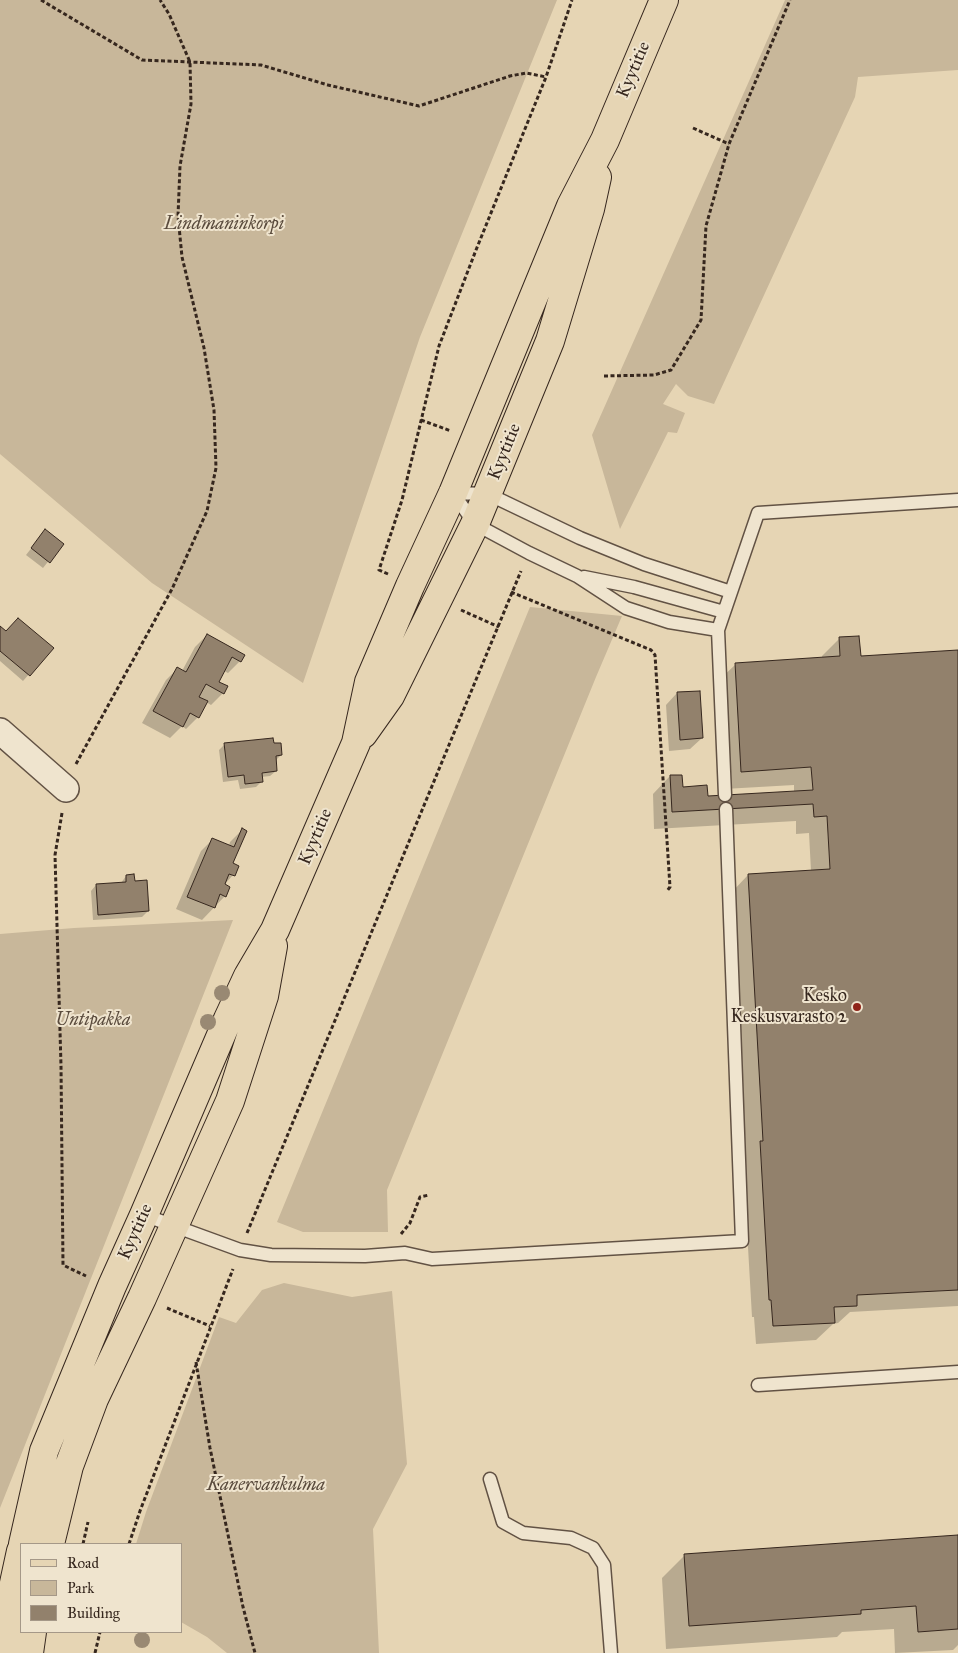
<!DOCTYPE html>
<html>
<head>
<meta charset="utf-8">
<style>
	body { margin:0 }
	#map { position:relative; width:958px; height:1653px; overflow:hidden; background:#e6d5b4; font-family:"IM FELL Great Primer",serif }
	canvas { display:block }
	.legend { position:absolute; left:20px; top:1543px; width:162px; height:90px; box-sizing:border-box; background:#efe4ce; border:1px solid #a59888; margin:0; padding:6px 9px; list-style:none; font-size:15px; color:#36271e }
	.legend li { display:flex; align-items:center; gap:10px; height:25px }
	.legend b { width:25px; border:1px solid #a59888 }
</style>
</head>
<body>
<div id="map">
<canvas width="958" height="1653"></canvas>
<ul class="legend">
<li><b style="height:6px;background:#e6d5b4"></b>Road</li>
<li><b style="height:14px;background:#c8b79a"></b>Park</li>
<li><b style="height:14px;background:#92816c"></b>Building</li>
</ul>
</div>
<script>
const g = document.querySelector('canvas').getContext('2d');
g.lineJoin = 'round';
function fillPath(path, color) {
  g.fillStyle = color;
  g.fill(path, 'evenodd');
}
function shape(rows) {
  const path = new Path2D();
  for (const r of rows) {
    path.moveTo(r[0], r[1]);
    for (let i = 2; i < r.length; i += 2) path.lineTo(r[i], r[i + 1]);
  }
  return path;
}
function strokePath(path, color, width, dash) {
  g.strokeStyle = color;
  g.lineWidth = width;
  g.lineCap = dash ? 'butt' : 'round';
  g.setLineDash(dash || []);
  g.stroke(path);
}
function drawText(font, color, halo, rows, align = 'center') {
  g.font = font + ' "IM FELL Great Primer",serif';
  g.lineWidth = 4;
  g.setLineDash([]);
  g.textBaseline = 'middle';
  g.strokeStyle = halo;
  g.fillStyle = color;
  for (const [text, x, y, turn = 0] of rows) {
    g.save();
    g.translate(x, y);
    g.rotate((+turn || 0) * Math.PI / 180);
    g.textAlign = isNaN(turn) ? turn : align;
    if (halo) g.strokeText(text, 0, 0);
    g.fillText(text, 0, 0);
    g.restore();
  }
}
const green = shape([
	[0,0,557,0,420,337,303,683,152,583,0,454],
	[785,0,958,0,958,70,858,77,855,97,714,404,688,396,676,384,663,404,685,413,677,433,668,432,620,529,592,435],
	[530,607,622,616,596,677,387,1190,388,1232,303,1232,277,1222],
	[233,920,0,1508,0,934,74,928],
	[284,1283,352,1297,392,1291,407,1464,373,1529,379,1653,227,1653,207,1637,181,1622,181,1544,136,1544,146,1512,219,1317,236,1323,262,1290]
]);
const shadow = shape([
	[40,537,62,544,43,568,26,555],
	[0,627,6,632,52,648,23,681,0,661],
	[207,635,240,661,228,673,224,671,218,682,223,693,211,705,206,702,198,717,186,729,182,726,170,738,142,723,166,680,177,669,182,671,195,647],
	[839,639,859,657,958,651,958,1306,850,1312,838,1323,833,1324,816,1340,756,1344,754,1317,752,1317,743,1160,746,1156,731,893,748,875,811,871,809,833,796,834,796,821,654,829,653,794,670,776,681,788,706,798,794,793,794,785,724,789,718,681,736,664,822,659,822,656],
	[677,693,702,738,690,749,669,751,666,705],
	[225,744,281,755,275,761,276,771,270,776,261,777,261,782,256,787,240,789,238,780,223,782,219,750],
	[242,830,232,864,233,875,224,885,225,896,202,920,176,909,201,851,213,839,229,846,230,842],
	[126,876,134,882,148,911,142,917,93,920,91,891,96,885,121,883],
	[958,1537,958,1645,953,1650,895,1653,894,1629,842,1632,837,1637,666,1649,662,1578,685,1555]
]);
const building = shape([
	[45,529,64,544,50,563,31,548,45,529],
	[18,618,54,648,30,676,0,651,0,626,6,631,18,618],
	[207,634,245,655,241,662,232,657,219,682,228,686,224,694,206,684,199,697,208,701,199,718,190,713,183,727,153,711,177,667,186,672,207,634],
	[859,636,861,656,958,650,958,1290,857,1295,857,1306,834,1307,835,1323,773,1326,771,1300,769,1300,760,1141,763,1141,748,874,830,869,827,816,814,817,813,804,672,812,670,775,682,775,683,787,707,785,708,796,813,790,811,767,741,772,735,663,840,656,839,637,859,636],
	[700,691,703,738,680,740,677,692,700,691],
	[273,738,274,743,281,743,282,755,276,756,277,771,262,773,263,782,245,784,244,775,228,777,224,743,273,738],
	[242,828,247,831,233,863,239,866,235,876,229,874,225,884,230,887,226,897,220,894,215,908,187,897,212,838,234,847,242,828],
	[134,874,135,881,147,880,149,911,98,915,96,884,126,882,126,875,134,874],
	[958,1535,958,1629,918,1632,916,1606,861,1610,861,1614,689,1626,684,1554,958,1535]
]);
const path = shape([
	[41,0,142,60,261,65,328,85,419,106,510,76,526,73,546,77],
	[693,128,729,144],
	[604,376,654,375,671,370,701,320,706,226,729,144,790,0],
	[421,420,451,431],
	[388,574,379,570,402,500,439,346,476,250,546,77,572,0],
	[511,592,651,650,655,655,670,887,667,891],
	[461,610,499,627],
	[76,764,172,589,207,511,216,468,214,410,204,348,182,257,178,216,180,166,191,104,190,62,169,14,160,0],
	[62,813,55,855,61,1066,63,1265,86,1276],
	[247,1233,521,571],
	[401,1234,410,1223,420,1197,429,1195],
	[167,1308,210,1326],
	[196,1362,210,1448,243,1607,255,1653],
	[83,1544,88,1522],
	[129,1544,140,1511,233,1269],
	[95,1653,100,1632]
]);
const service = shape([
	[584,577,634,587,724,612],
	[718,630,669,622,626,608,577,576,529,553,475,524,453,493,488,494,580,538,644,564,731,592],
	[725,795,718,630,758,513,958,500],
	[144,1215,240,1250,271,1255,365,1256,405,1253,432,1259,742,1241,726,809],
	[758,1385,958,1372],
	[490,1479,503,1522,523,1533,571,1538,593,1548,604,1565,611,1653]
]);
const minor = shape([
	[0,731,66,789]
]);
const primary = shape([
	[363,734,390,696,475,524,550,341,590,209,597,177],
	[23,1544,44,1451,112,1286,144,1215,228,1019,248,976,275,930,356,743,369,682,410,586,453,493,571,206,605,140,664,0],
	[50,1544,69,1466,94,1399,142,1298,230,1101,264,996,273,946],
	[1,1653,11,1597,21,1551],
	[29,1653,32,1632]
]);
const trees = [
	[222,993],
	[208,1022],
	[142,1640]
];
const markers = [
	[857,1007,5,"#8f2418"]
];
const streetNames = [
	["Kyytitie",634,70,-67],
	["Kyytitie",505,452,-68],
	["Kyytitie",316,837,-67],
	["Kyytitie",136,1232,-66]
];
const parkNames = [
	["Lindmaninkorpi",224,225],
	["Untipakka",93,1021],
	["Kanervankulma",266,1486]
];
const poiNames = [
	["Kesko",847,997],
	["Keskusvarasto 2",847,1018]
];
fillPath(green, '#c8b79a');
fillPath(shadow, '#0003');
fillPath(building, '#92816c');
strokePath(building, '#36271e', 1);
strokePath(service, '#625244', 15);
strokePath(minor, '#625244', 28);
strokePath(primary, '#36271e', 30);
strokePath(path, '#36271e', 3, [4, 2.5]);
strokePath(service, '#efe4ce', 12);
strokePath(minor, '#efe4ce', 25);
strokePath(primary, '#e6d5b4', 28);
g.fillStyle = '#998973';
for (const [x, y] of trees) {
  g.beginPath();
  g.arc(x, y, 8, 0, 2 * Math.PI);
  g.fill();
}
for (const [x, y, r, color] of markers) {
  const dot = new Path2D();
  dot.arc(x, y, r, 0, 2 * Math.PI);
  g.fillStyle = color;
  g.fill(dot);
  strokePath(dot, '#efe4ce', 2);
}
drawText('18px', '#36271e', '#efe4ce', streetNames);
drawText('italic 18px', '#5a4b3d', '#efe4ce', parkNames);
drawText('18px', '#36271e', '#efe4ce', poiNames, 'right');
</script>
</body>
</html>
